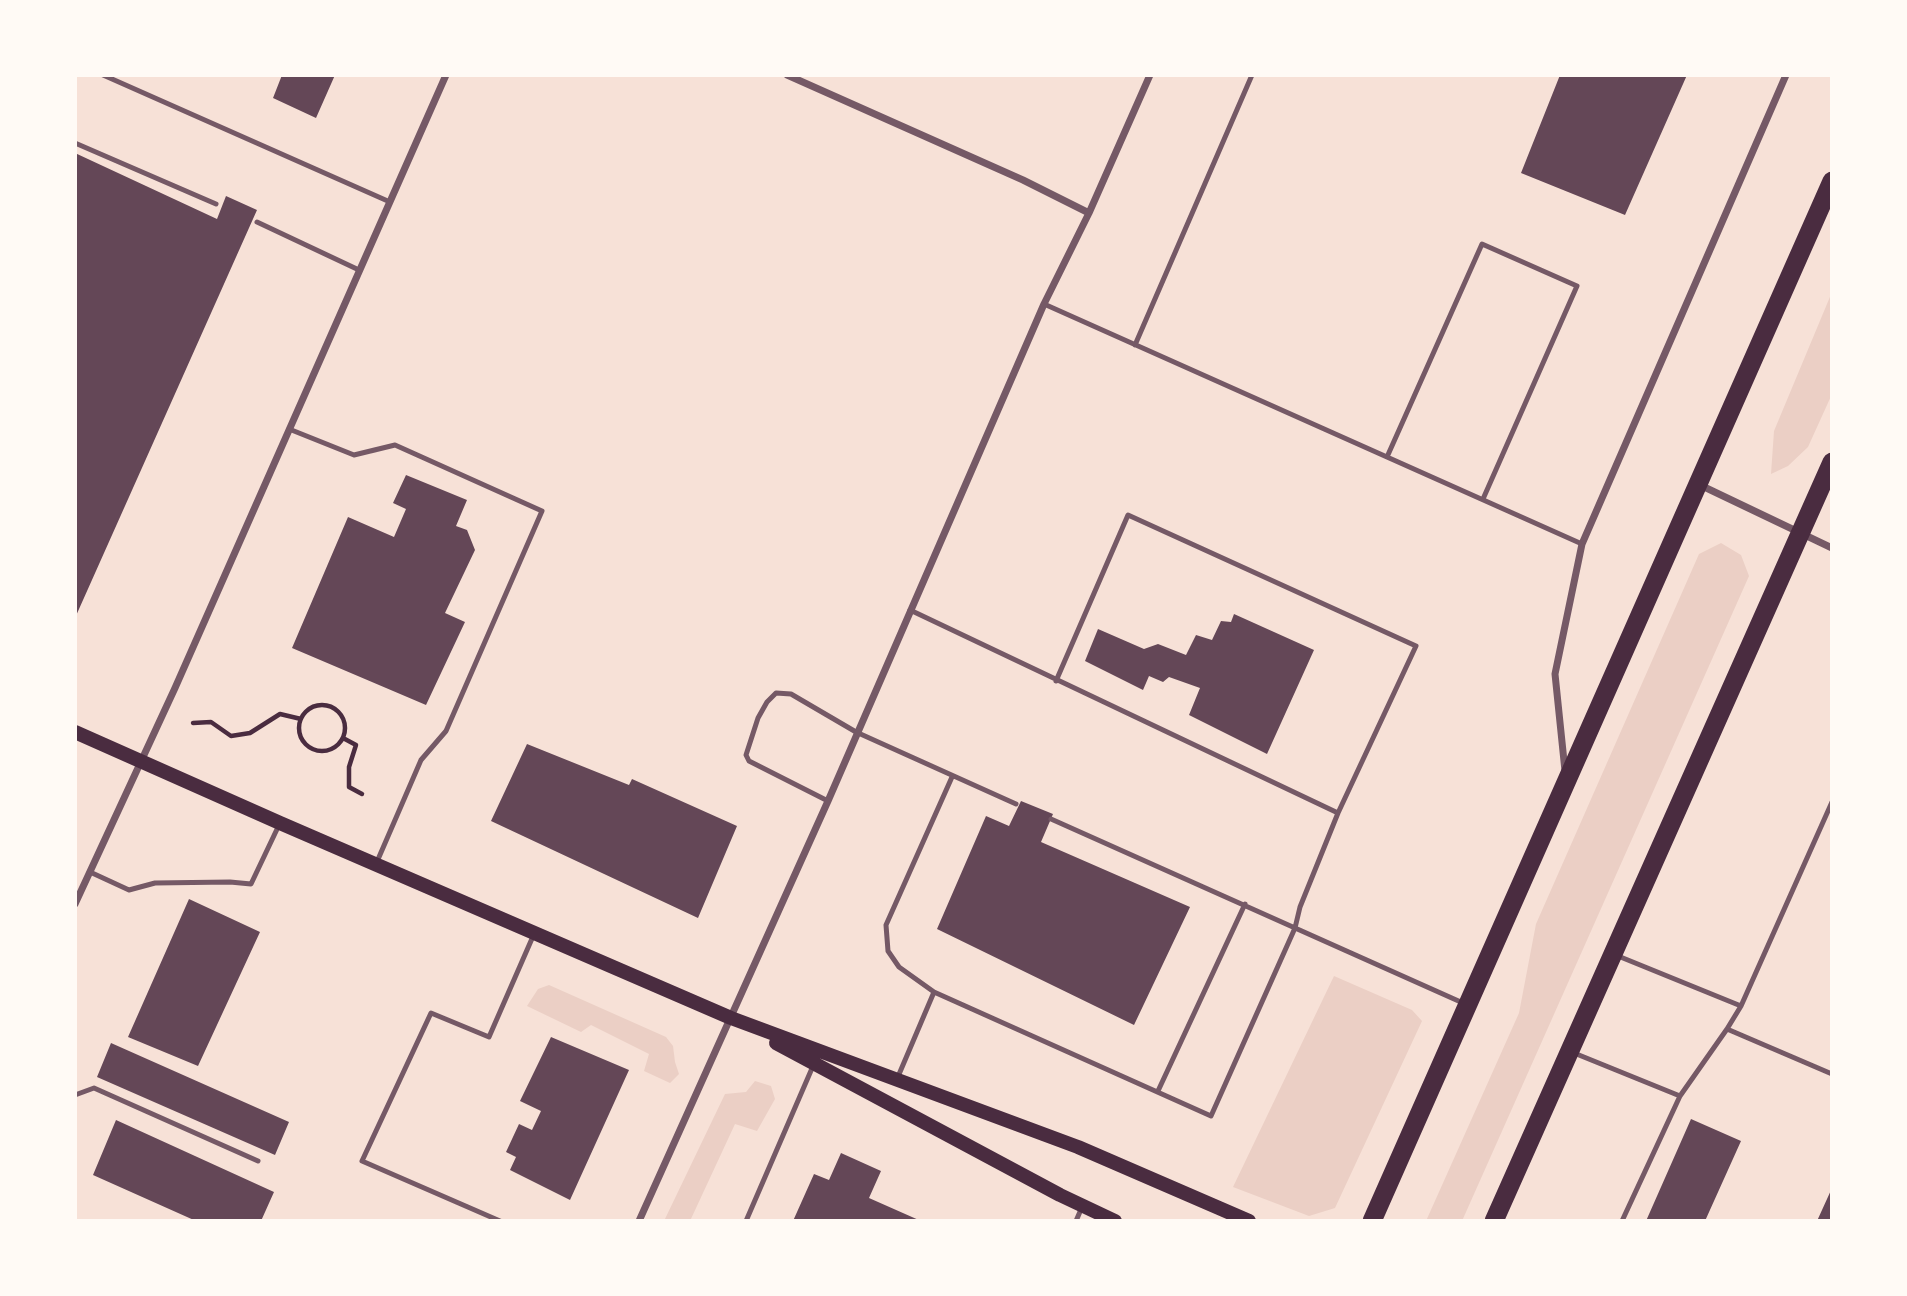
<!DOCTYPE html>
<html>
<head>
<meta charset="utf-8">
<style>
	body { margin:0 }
	#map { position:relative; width:1907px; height:1296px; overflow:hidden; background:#f7e1d7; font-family:"PT Sans Narrow",sans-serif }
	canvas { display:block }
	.frame { position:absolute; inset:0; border:77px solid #fffaf5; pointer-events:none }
</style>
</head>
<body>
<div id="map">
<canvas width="1907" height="1296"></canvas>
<div class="frame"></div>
</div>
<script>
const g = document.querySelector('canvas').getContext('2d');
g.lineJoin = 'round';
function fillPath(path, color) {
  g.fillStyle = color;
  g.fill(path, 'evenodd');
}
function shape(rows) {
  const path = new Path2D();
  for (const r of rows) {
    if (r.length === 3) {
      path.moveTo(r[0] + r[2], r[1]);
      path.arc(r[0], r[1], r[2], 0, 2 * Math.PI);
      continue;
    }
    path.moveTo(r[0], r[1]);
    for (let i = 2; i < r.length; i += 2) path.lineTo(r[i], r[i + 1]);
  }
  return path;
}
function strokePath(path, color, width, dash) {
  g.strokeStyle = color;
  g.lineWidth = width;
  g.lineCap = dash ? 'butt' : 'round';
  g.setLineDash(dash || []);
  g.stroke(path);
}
const green = shape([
	[1832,292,1832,394,1808,447,1788,466,1771,474,1774,431],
	[1721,543,1741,555,1749,576,1462,1221,1426,1221,1519,1013,1536,924,1699,554],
	[1334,976,1412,1010,1422,1021,1335,1208,1309,1216,1233,1187],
	[549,985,666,1037,673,1046,675,1062,679,1074,670,1083,644,1071,649,1054,591,1025,581,1032,527,1006,538,989],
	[755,1081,771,1086,775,1099,757,1131,735,1124,690,1221,664,1221,725,1094,746,1092]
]);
const building = shape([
	[282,75,335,75,316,118,273,98],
	[1560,75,1687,75,1625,215,1521,173],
	[75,153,217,219,226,196,257,210,75,618],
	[406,475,467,500,456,526,467,530,475,550,445,613,465,622,426,705,292,648,348,517,394,537,406,509,393,503],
	[1234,614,1314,650,1267,754,1189,715,1200,688,1169,677,1163,682,1149,676,1143,690,1085,661,1098,629,1144,649,1158,644,1186,655,1196,635,1212,640,1221,621,1231,622],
	[527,744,629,785,632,779,737,826,698,918,491,821],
	[1021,801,1053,814,1041,842,1190,907,1134,1025,937,929,986,816,1009,826],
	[189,899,260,932,198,1066,128,1037],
	[551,1037,629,1070,570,1200,510,1170,516,1157,506,1152,519,1124,532,1130,541,1111,520,1101],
	[111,1043,289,1122,275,1155,97,1077],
	[1691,1119,1741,1141,1705,1221,1646,1221],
	[116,1120,274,1192,261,1221,196,1221,93,1175],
	[841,1153,881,1171,869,1198,921,1221,793,1221,814,1174,829,1180],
	[1832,1188,1832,1221,1817,1221]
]);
const path = shape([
	[322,728,23],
	[193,723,211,722,231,736,250,733,280,714,301,719],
	[343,738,356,745,349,767,349,787,362,794]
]);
const service = shape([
	[103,75,390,202],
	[75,143,216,204],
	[257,222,359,270],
	[1044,304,1582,544],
	[1135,345,1252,75],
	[289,429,354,455,395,445,542,511,446,731,421,760,376,864],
	[1387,457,1482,244,1577,286,1483,499],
	[910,610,1338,813],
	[952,777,886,925,888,951,899,967,934,992,1211,1116,1295,928,1300,907,1338,813,1416,646,1128,515,1056,681],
	[828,801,749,761,746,755,758,718,767,702,776,693,791,694,856,732,1016,804],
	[1832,802,1741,1006,1727,1029,1832,1074],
	[1051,819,1463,1003],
	[90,872,129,890,155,883,230,882,251,884,279,825],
	[1618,956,1741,1006],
	[1574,1053,1680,1096,1622,1221],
	[897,1079,934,992],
	[1158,1091,1245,904],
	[75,1095,94,1088,258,1161],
	[1680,1096,1727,1029],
	[500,1221,362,1161,431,1013,489,1037,534,934],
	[746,1221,813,1066],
	[1076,1221,1082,1207]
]);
const minor = shape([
	[787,75,1023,180,1089,213],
	[1700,485,1832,548],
	[1565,771,1555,674,1582,544,1786,75],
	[75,904,175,688,446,75],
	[639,1221,828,801,1044,304,1089,213,1150,75]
]);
const secondary = shape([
	[75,732,280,823,731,1018,1078,1147,1249,1221],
	[776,1043,1060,1195,1115,1221]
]);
const trunk = shape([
	[1372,1221,1832,181],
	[1494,1221,1832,462]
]);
fillPath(green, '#ebcfc5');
fillPath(building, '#644757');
strokePath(path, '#4a2c40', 4.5);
strokePath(service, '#755966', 5);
strokePath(minor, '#755966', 7);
strokePath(secondary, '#4a2c40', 14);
strokePath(trunk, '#4a2c40', 19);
</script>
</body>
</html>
